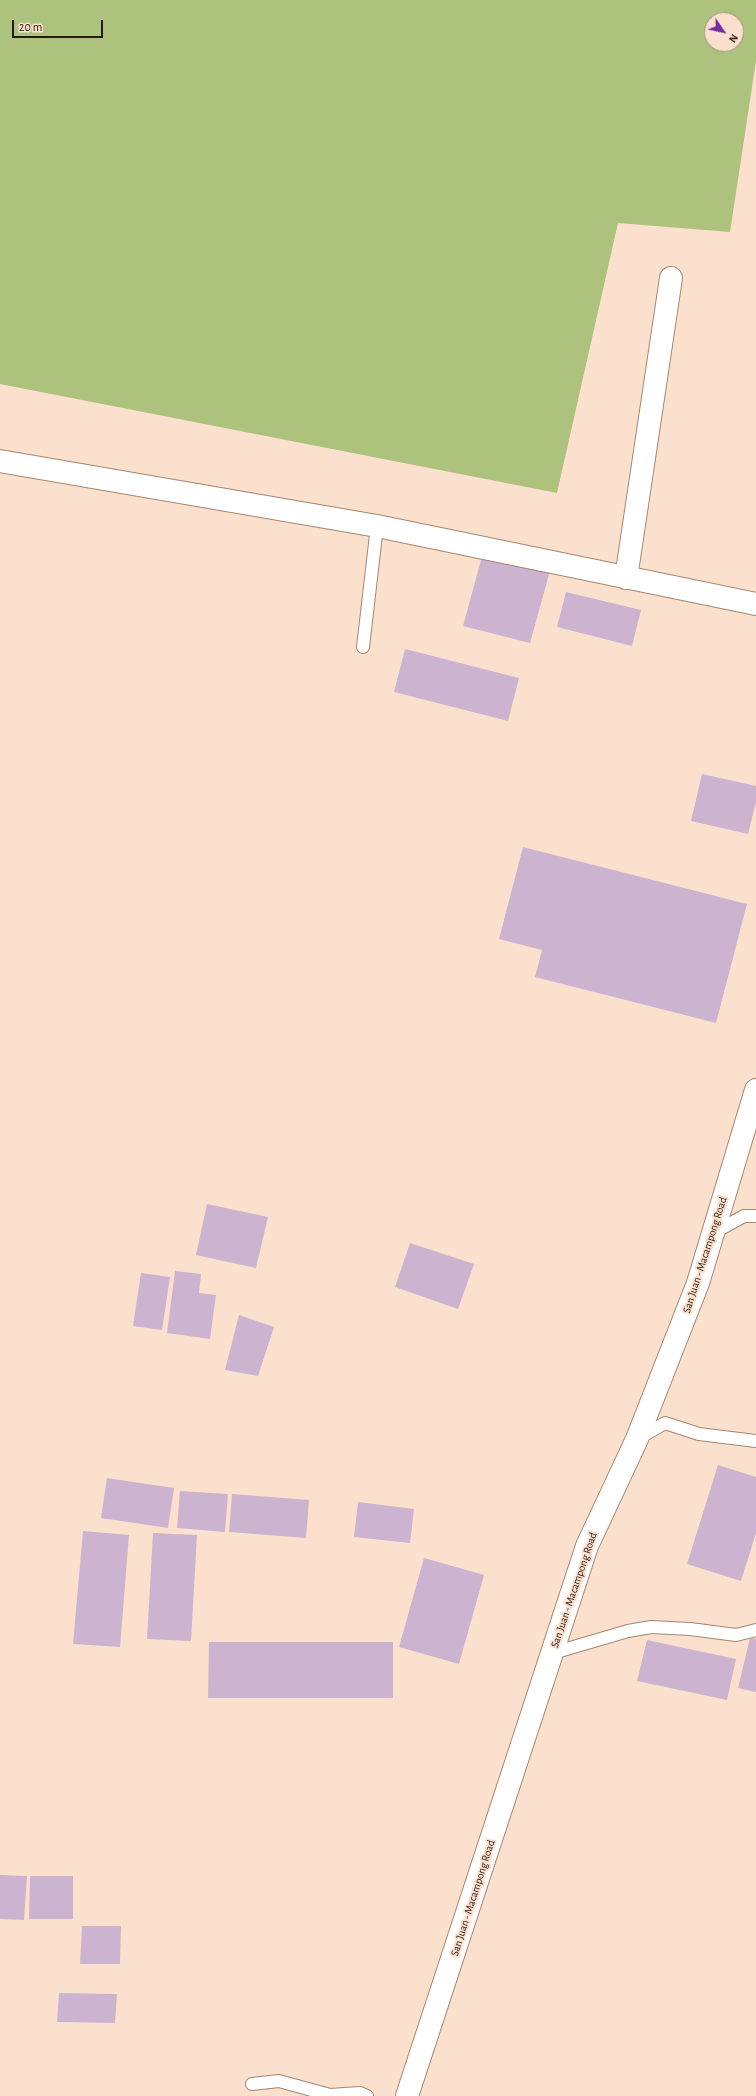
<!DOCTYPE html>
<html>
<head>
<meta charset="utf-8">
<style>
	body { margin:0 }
	#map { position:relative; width:756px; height:2096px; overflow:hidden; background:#fce0ce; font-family:"Alegreya Sans",sans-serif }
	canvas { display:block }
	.north { position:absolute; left:704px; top:12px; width:40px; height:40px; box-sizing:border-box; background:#fce0ce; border:1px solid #a69082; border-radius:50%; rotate:124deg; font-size:11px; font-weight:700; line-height:16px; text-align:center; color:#251910 }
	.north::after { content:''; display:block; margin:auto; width:14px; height:18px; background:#742b9f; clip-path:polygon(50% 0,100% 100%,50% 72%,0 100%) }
	.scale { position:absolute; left:12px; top:20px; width:91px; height:18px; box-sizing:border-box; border:2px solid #251910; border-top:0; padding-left:5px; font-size:12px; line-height:14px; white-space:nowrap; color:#251910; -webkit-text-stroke:3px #fce0ce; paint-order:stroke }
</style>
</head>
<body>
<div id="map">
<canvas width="756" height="2096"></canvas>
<div class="north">N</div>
<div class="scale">20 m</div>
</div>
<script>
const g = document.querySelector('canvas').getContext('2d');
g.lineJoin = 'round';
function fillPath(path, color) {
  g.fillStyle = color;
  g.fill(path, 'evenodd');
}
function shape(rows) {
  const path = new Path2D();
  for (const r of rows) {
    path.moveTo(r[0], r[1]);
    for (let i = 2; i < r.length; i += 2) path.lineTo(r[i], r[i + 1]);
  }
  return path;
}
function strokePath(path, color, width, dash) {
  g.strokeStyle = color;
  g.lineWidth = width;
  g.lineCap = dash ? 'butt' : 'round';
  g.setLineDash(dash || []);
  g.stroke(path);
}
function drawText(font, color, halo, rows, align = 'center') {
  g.font = font + ' "Alegreya Sans",sans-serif';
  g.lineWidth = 4;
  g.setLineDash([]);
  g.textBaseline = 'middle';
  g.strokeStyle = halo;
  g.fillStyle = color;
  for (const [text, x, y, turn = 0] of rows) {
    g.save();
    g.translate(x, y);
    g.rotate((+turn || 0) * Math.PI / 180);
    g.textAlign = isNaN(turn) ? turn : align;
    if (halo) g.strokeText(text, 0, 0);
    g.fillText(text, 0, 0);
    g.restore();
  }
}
const green = shape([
	[0,0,756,0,756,61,730,232,618,223,557,493,0,384],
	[712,20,736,20,736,44,712,44]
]);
const building = shape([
	[484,549,551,567,530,643,463,626],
	[566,592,641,610,632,646,557,627],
	[405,649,519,678,508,721,394,692],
	[702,774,756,786,756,802,748,834,691,821],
	[523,847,747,904,716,1023,535,977,542,950,499,939],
	[207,1204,268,1217,256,1268,196,1255],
	[410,1243,474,1264,458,1309,395,1287],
	[175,1271,201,1274,199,1293,216,1295,210,1339,167,1333],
	[141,1273,170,1277,162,1330,133,1326],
	[239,1315,274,1327,258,1376,225,1370],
	[718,1465,756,1477,756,1533,741,1581,687,1564],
	[107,1478,174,1488,168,1528,101,1518],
	[180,1491,228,1494,225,1532,177,1528],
	[232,1494,309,1500,306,1538,229,1532],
	[358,1502,414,1509,410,1543,354,1537],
	[83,1531,129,1535,120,1647,73,1644],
	[153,1533,197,1535,191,1641,147,1639],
	[424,1558,484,1575,459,1664,399,1647],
	[750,1638,756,1639,756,1692,738,1688],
	[647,1640,736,1659,727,1700,637,1681],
	[209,1642,393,1642,393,1698,208,1698],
	[0,1875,27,1876,24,1920,0,1919],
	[30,1876,73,1876,73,1919,29,1919],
	[82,1926,121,1926,120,1964,80,1964],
	[59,1993,117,1994,115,2023,57,2022]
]);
const service = shape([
	[363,647,377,526],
	[713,1233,744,1216,756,1216],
	[639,1438,665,1423,699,1434,756,1441],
	[553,1653,628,1631,651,1627,690,1629,736,1635,756,1630],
	[252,2084,279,2081,330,2095,360,2093,367,2096]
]);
const minor = shape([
	[0,461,377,526,756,604],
	[626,578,671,278]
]);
const tertiary = shape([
	[407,2096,587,1546,637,1439,698,1283,756,1090]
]);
const streetNames = [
	["San Juan - Macampong Road",705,1255,-72],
	["San Juan - Macampong Road",574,1590,-71],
	["San Juan - Macampong Road",473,1898,-72]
];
fillPath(green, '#adc27c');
fillPath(building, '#ccb3d0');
strokePath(service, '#a48570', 14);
strokePath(minor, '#a48570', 24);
strokePath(tertiary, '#a48570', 24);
strokePath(service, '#fff', 12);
strokePath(minor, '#fff', 22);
strokePath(tertiary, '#fff', 22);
drawText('11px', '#251910', '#fce0ce', streetNames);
</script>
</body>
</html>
